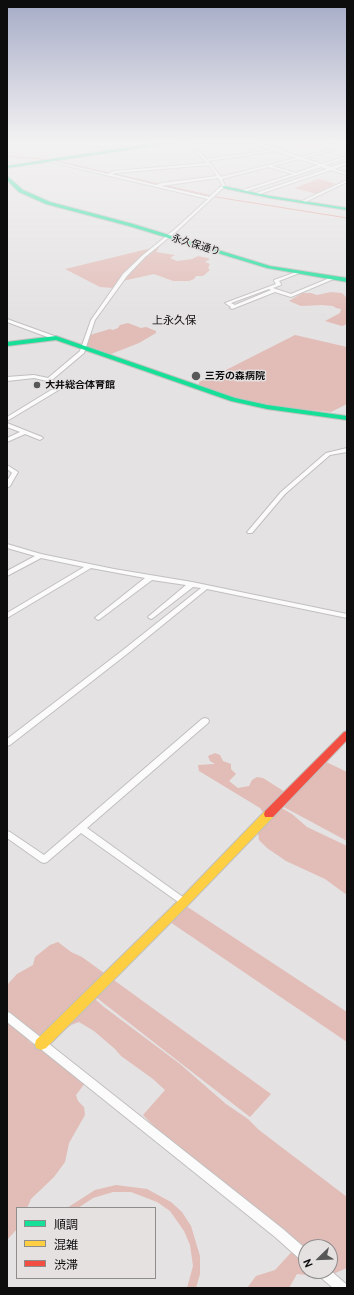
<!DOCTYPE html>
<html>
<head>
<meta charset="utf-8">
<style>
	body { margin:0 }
	#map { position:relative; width:354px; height:1295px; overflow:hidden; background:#e4e2e2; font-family:Cabin,"Noto Sans JP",sans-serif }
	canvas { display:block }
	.frame { position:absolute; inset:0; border:8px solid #0e0d0d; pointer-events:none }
	.legend { position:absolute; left:16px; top:1207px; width:140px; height:72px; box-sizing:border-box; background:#e5e1e1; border:1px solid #8f8c8c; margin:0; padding:5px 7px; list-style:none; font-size:12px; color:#0e0d0d }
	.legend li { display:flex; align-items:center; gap:8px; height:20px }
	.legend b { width:20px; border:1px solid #8f8c8c }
	.north { position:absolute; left:298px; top:1239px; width:40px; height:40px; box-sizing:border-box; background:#e5e1e1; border:1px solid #8f8c8c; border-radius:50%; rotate:247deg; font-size:11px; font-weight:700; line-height:16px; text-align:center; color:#0e0d0d }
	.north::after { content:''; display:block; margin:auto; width:14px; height:18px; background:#595858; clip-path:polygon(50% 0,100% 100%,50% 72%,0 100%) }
</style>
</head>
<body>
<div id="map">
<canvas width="354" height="1295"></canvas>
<div class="frame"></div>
<ul class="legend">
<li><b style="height:5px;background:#16e098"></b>順調</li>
<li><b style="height:5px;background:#ffcf43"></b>混雑</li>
<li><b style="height:5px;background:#f24e42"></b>渋滞</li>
</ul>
<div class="north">N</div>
</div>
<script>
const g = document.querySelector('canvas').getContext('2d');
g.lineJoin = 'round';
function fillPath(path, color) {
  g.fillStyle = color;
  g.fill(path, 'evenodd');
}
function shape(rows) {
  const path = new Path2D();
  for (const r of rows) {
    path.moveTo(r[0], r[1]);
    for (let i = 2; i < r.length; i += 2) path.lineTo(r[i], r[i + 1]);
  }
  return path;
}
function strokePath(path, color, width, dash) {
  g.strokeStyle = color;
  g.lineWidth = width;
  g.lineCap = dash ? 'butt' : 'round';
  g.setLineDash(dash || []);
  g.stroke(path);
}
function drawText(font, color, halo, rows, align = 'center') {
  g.font = font + ' Cabin,"Noto Sans JP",sans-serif';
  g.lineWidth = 3;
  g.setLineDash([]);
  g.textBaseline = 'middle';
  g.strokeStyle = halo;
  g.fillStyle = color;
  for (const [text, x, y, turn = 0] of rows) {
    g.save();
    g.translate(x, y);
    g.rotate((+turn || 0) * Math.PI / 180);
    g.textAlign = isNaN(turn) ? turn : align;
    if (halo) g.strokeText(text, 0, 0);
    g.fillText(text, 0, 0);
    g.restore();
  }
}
const green = shape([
	[246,140,347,140,347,145,336,142,303,149,278,141,250,141],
	[319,179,337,184,316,194,294,188],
	[160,246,156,252,175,255,170,258,177,261,192,259,198,256,208,258,210,259,205,262,210,264,208,268,210,270,203,276,196,276,194,279,189,281,173,281,154,274,118,282,113,288,100,287,65,269],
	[331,292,342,293,347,298,347,324,342,326,325,321,340,313,341,309,336,308,333,306,322,305,301,306,289,301,302,293,311,293,317,295],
	[128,323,141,328,146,327,156,331,156,333,139,343,111,354,107,354,87,347,90,335,110,329,113,330,118,328,120,325],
	[295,335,347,347,347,404,331,412,267,406,244,402,199,386,199,382,226,370],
	[215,753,220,755,223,761,231,764,231,769,236,774,229,781,238,788,249,786,252,780,257,777,263,778,285,792,278,806,292,814,307,827,347,846,347,895,325,879,286,861,267,848,259,840,258,833,269,821,260,808,199,771,198,765,215,764,210,761,208,756],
	[324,761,347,772,347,841,280,805],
	[186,906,347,1012,347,1042,170,922],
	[58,942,71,952,82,957,111,978,271,1094,250,1117,97,998,96,1000,104,1007,180,1064,226,1104,248,1119,259,1130,347,1197,347,1268,326,1277,297,1274,289,1288,247,1288,256,1276,275,1270,298,1245,254,1208,244,1198,189,1157,180,1147,155,1127,143,1115,165,1090,153,1079,121,1056,115,1049,94,1031,79,1022,71,1025,61,1033,47,1036,33,1035,28,1040,31,1043,39,1046,85,1083,76,1095,78,1101,84,1107,85,1115,69,1143,65,1162,54,1177,31,1199,27,1208,17,1208,17,1229,7,1240,7,985,17,974,33,965,35,957,50,945],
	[306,1247,330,1247,330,1271,306,1271],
	[116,1185,147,1189,171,1202,182,1212,191,1226,200,1256,200,1274,196,1288,187,1288,193,1266,190,1245,184,1231,170,1211,157,1202,131,1192,113,1192,93,1198,78,1208,67,1208,95,1190]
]);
const stream = shape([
	[7,156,50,160],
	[56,161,216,197,347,218]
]);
const street = shape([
	[185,140,189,140,190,141,255,141,276,149,285,148,270,143,271,141,290,147,290,149,280,150,300,157,345,146,325,140,330,140,347,144,347,147,303,158,322,164,347,156,347,158,325,165,331,167,347,162,347,164,334,169,347,173,347,175,331,170,257,195,255,194,256,193,327,169,321,167,244,192,243,190,293,174,268,167,222,179,226,188,222,189,177,231,145,257,127,276,95,320,84,353,52,380,62,386,62,388,7,421,7,417,56,387,47,381,34,378,7,381,7,377,34,375,48,378,80,351,91,320,123,274,143,255,175,229,208,199,46,161,48,160,108,174,114,171,207,163,185,140],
	[192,143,252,143,271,150,206,159,192,143],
	[275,151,296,158,221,177,208,161,275,151],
	[299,159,318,165,296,173,272,166,299,159],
	[209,165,217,176,162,183,156,185,111,174,115,173,209,165],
	[218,178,223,186,220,187,209,197,161,186,218,178],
	[347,180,347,182,303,203,300,202,347,180],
	[299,271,302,272,279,281,281,284,281,285,273,288,291,294,332,277,336,278,291,297,275,292,232,309,230,308,231,307,225,303,276,284,274,281,274,280,299,271],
	[269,289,271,290,235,305,231,303,269,289],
	[7,319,57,337,57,338,53,339,7,322,7,319],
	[7,423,42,437,43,438,40,440,25,434,7,442,7,438,20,432,7,427,7,423],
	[347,448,347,452,330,455,285,494,252,533,248,533,247,532,248,531,281,492,326,453,347,448],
	[7,465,18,472,10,486,7,488,7,481,12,473,7,469,7,465],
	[7,544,41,554,114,569,192,582,347,614,347,618,207,589,127,654,10,745,7,746,7,739,123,650,201,588,193,587,153,618,151,619,149,618,148,617,149,616,186,585,152,580,100,619,98,620,95,618,96,617,145,578,91,568,7,618,7,613,84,567,41,558,7,576,7,571,35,556,7,548,7,544],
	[205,718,208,719,209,721,208,723,87,828,187,900,188,902,187,904,184,905,181,904,81,833,47,862,44,863,41,862,7,838,7,831,10,832,44,855,202,719,205,718],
	[7,1012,10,1013,283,1229,306,1249,306,1263,302,1261,275,1237,7,1022,7,1012],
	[330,1270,346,1284,347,1288,333,1288,318,1275,316,1271,330,1270]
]);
const fast = shape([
	[129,140,191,140,7,168,7,166,172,141,131,141,129,140],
	[7,176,23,190,50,202,133,224,270,266,347,278,347,282,267,268,129,226,46,204,19,192,7,180,7,176],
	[223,186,270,196,347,208,347,210,270,198,223,188,223,186],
	[56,336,235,398,267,405,347,416,347,420,267,409,231,401,56,340,7,346,7,342,56,336]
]);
const slow = shape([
	[269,810,273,811,274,814,273,817,188,905,46,1048,41,1050,36,1048,35,1044,36,1040,180,899,265,811,269,810]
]);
const jam = shape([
	[7,140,133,140,131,141,7,141,7,140],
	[347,731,347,740,273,817,265,817,264,814,265,811,344,732,347,731]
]);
const markers = [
	[196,376,5,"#595858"],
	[37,385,4,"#595858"]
];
const farStreetnames = [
	["永久保通り",196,245,17]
];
const farPoinames = [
	["三芳の森病院",205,376],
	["大井総合体育館",45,385]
];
const farNeighbourhoodnames = [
	["上永久保",174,321]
];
fillPath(green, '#e2bcb7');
strokePath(stream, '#e49d96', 1);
strokePath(street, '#c1c0bf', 2);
strokePath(fast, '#c1c0bf', 2);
strokePath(slow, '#c1c0bf', 2);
strokePath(jam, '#c1c0bf', 2);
fillPath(street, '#fbfbfb');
fillPath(fast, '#16e098');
fillPath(slow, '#ffcf43');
fillPath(jam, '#f24e42');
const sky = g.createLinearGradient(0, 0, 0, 321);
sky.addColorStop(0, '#a6abc7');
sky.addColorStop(0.44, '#f3f2f2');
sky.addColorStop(1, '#f3f2f200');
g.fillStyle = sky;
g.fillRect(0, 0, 354, 321);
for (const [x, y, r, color] of markers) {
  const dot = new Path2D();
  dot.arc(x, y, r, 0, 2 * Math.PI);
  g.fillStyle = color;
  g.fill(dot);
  strokePath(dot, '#e5e1e1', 1.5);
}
drawText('10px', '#0e0d0d', '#e5e1e1', farStreetnames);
drawText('bold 10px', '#0e0d0d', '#e5e1e1', farPoinames, 'left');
drawText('11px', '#0e0d0d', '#e5e1e1', farNeighbourhoodnames);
</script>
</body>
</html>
